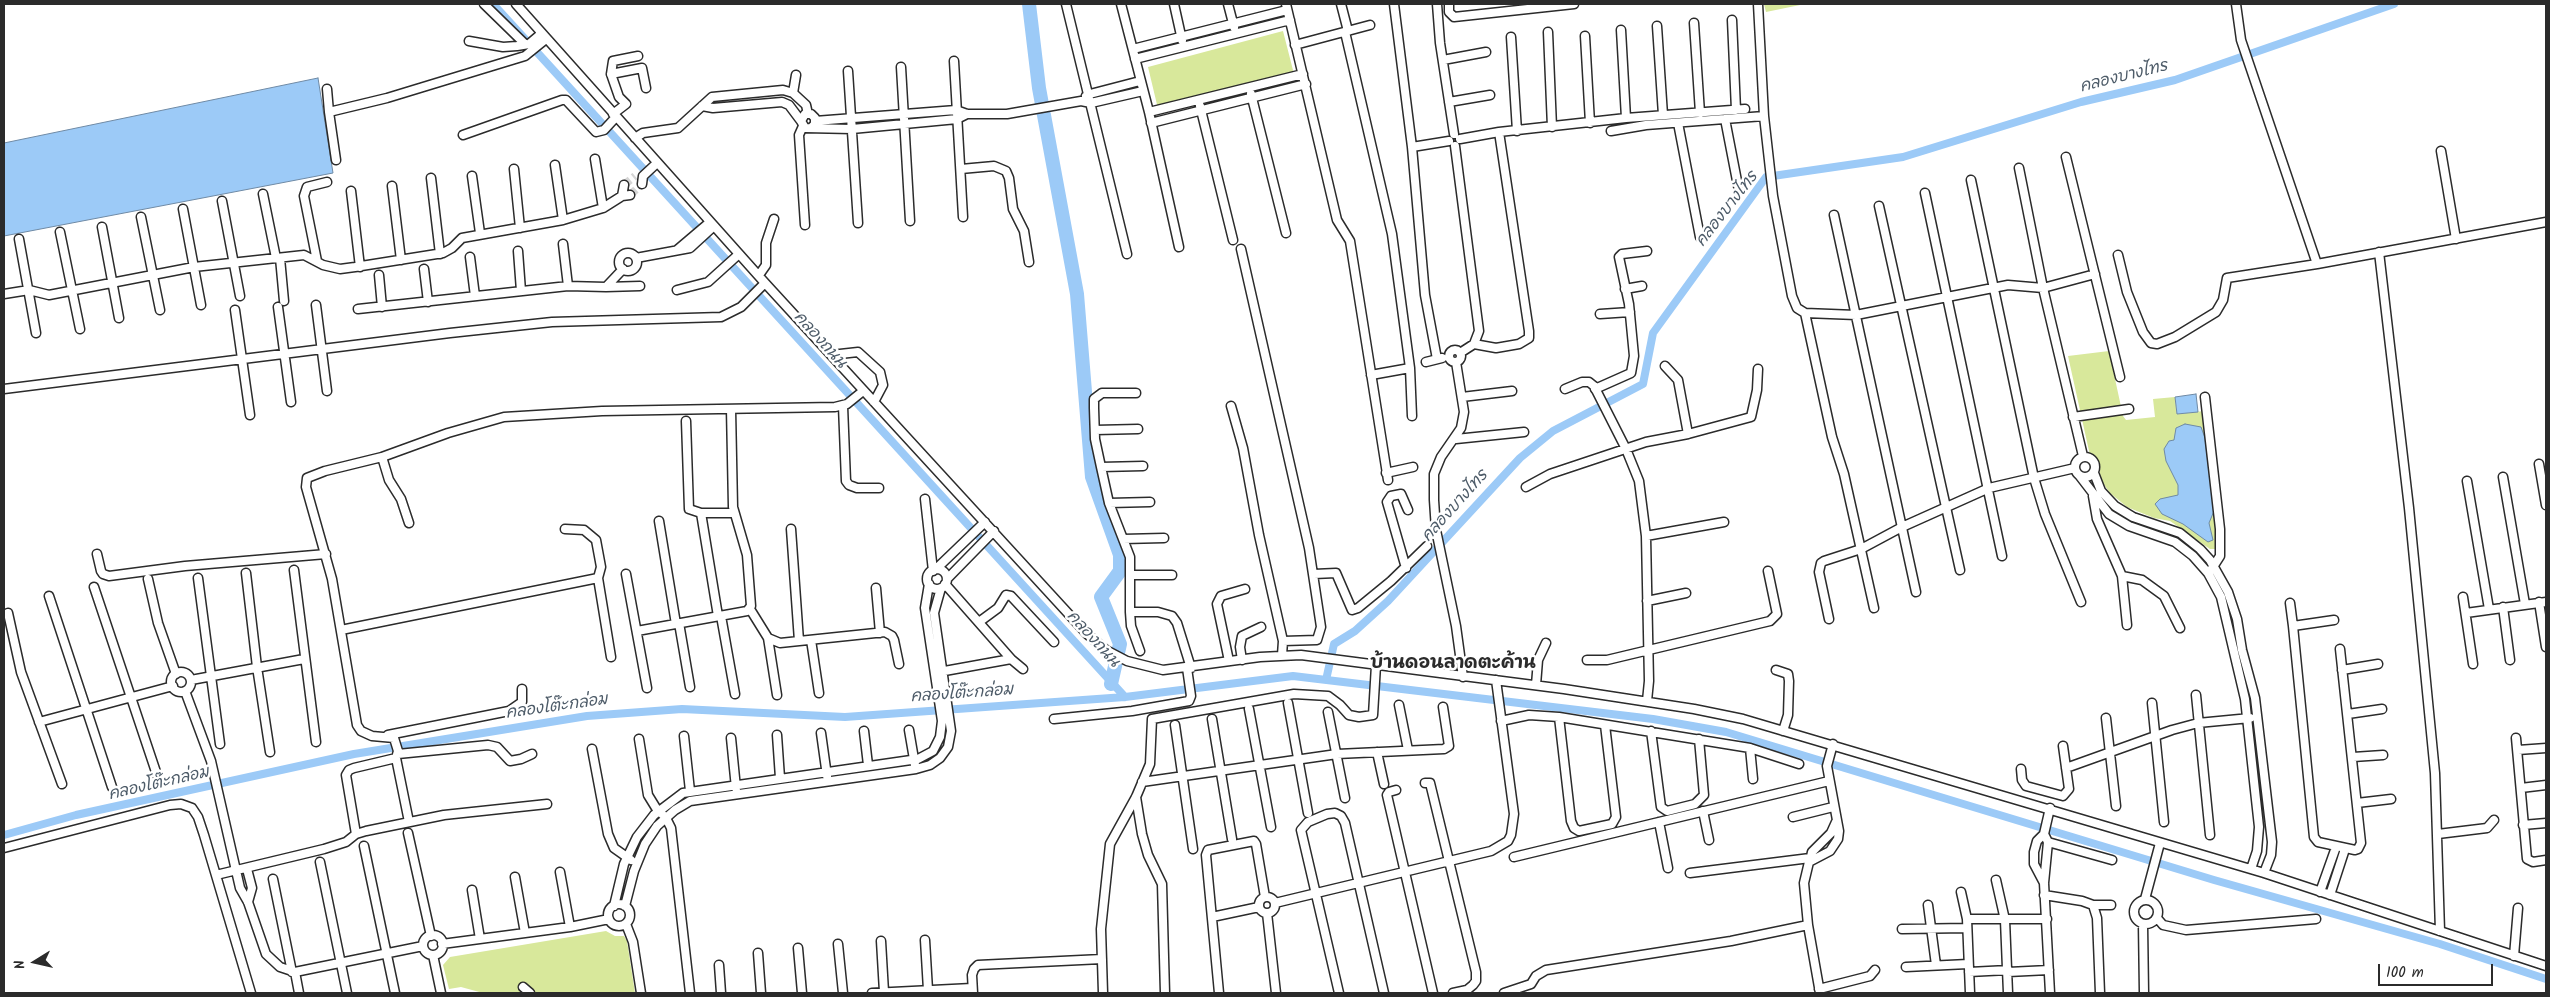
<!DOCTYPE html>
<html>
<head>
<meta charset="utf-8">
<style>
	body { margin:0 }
	#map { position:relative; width:2550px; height:997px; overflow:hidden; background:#fff; font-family:Kalam,sans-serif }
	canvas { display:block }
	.frame { position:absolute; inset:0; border:5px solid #2b2b2b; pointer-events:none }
	.north { position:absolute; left:10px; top:937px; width:50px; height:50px; -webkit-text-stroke:4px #fff; paint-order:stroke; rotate:260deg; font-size:14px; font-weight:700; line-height:20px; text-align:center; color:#2b2b2b }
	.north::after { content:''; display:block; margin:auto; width:18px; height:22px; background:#2b2b2b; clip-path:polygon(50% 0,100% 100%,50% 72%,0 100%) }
	.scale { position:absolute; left:2378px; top:964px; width:115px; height:22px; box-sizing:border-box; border:2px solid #2b2b2b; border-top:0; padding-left:6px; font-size:15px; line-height:18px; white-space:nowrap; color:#2b2b2b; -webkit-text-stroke:4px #fff; paint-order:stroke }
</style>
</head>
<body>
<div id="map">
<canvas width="2550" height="997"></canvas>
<div class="frame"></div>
<div class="north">N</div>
<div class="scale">100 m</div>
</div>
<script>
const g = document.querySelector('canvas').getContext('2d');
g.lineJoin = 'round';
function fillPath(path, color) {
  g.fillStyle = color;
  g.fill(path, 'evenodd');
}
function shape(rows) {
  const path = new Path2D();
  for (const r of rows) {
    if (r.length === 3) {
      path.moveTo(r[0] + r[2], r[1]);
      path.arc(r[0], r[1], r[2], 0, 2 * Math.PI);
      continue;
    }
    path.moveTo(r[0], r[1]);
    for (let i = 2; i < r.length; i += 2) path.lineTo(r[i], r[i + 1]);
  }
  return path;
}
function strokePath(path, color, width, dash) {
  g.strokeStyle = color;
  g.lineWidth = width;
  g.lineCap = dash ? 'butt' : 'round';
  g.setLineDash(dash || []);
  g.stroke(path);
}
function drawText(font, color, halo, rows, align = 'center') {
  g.font = font + ' Kalam,"Playpen Sans Thai",sans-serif';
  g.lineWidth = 5;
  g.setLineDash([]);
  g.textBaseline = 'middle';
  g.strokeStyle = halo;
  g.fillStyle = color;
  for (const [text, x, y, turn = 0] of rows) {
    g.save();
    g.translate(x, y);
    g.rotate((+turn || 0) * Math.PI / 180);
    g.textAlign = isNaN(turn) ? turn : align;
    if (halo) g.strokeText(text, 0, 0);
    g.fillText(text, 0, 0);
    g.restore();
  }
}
const green = shape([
	[1764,4,1805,4,1766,12],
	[1283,31,1295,78,1159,113,1148,67],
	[2109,351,2123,416,2126,420,2155,417,2153,399,2175,397,2177,414,2204,411,2210,453,2218,549,2210,549,2170,521,2154,518,2127,507,2110,493,2100,479,2100,466,2091,460,2068,356],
	[606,931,615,936,624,936,627,941,635,993,483,993,461,987,449,989,443,965,450,957]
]);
const water = shape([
	[318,78,333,173,4,236,4,143,318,78],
	[2196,394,2198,412,2177,414,2175,397,2196,394],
	[2185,424,2201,427,2205,438,2214,511,2209,523,2213,540,2208,542,2183,524,2162,514,2155,504,2160,499,2178,495,2178,485,2166,461,2164,449,2169,441,2174,440,2176,428,2185,424]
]);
const canal = shape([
	[493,4,1125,697],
	[1326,680,1334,644,1355,631,1388,601,1520,458,1553,431,1643,384,1653,333,1766,177,1903,157,2081,102,2175,80,2394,4],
	[4,835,76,815,354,754,587,716,682,709,845,717,1125,697,1293,676,1653,719,1726,732,2214,880,2440,944,2546,979]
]);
const river = shape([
	[1029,4,1039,88,1077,294,1092,477,1120,555,1120,571,1101,597,1120,644,1111,684]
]);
const minorTunnel = shape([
	[624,185,635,176],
	[630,195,642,184]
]);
const minor = shape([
	[484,4,525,44],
	[516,4,765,283,1087,634,1106,650,1127,661,1163,670,1260,657,1301,655,1564,689,1694,709,1743,719,2264,873,2546,966],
	[1066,4,1127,254],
	[1121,4,1149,112,1179,247],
	[1174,4,1182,40],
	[1228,4,1234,27],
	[1286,4,1337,220,1350,241,1388,480],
	[1341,4,1348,31],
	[1394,4,1412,147,1425,295,1437,359],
	[1437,4,1440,43,1454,134],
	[1449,4,1449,12,1454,17,1574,4],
	[1758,4,1764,116,1773,196,1792,296,1797,308,1805,313,1856,315,2008,285,2043,288,2095,274],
	[2236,4,2241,40,2317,264,2546,222],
	[1732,20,1736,110],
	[1694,23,1700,113],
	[1657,26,1663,115],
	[1621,30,1626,118],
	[1345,32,1392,234,1410,368,1412,416],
	[1548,32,1552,127],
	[1585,36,1590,123],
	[1511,37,1517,131],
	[469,41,503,47,517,46,529,44,542,33],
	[1295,45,1370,25],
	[1133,49,1287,10],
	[1135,59,1290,20],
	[1443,60,1486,52],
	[954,61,963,217],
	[901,67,910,221],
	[848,71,858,223],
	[611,74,613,61,638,56],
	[327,89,329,112],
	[793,93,796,75],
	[1251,94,1286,233],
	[1086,96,1090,94,1140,81],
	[1449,102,1490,95],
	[702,106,713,108,782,102,789,105,801,121],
	[1200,106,1233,240],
	[1149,112,1303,74],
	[613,114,626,104,619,97,611,74,642,68,646,88],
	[1725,119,1738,186],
	[815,121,956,110,967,114,1007,114,1081,101,1091,103,1143,91],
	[1151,123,1306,84],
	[1678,123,1700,237],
	[803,126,799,135,805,225],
	[811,128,815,124,815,118,811,114,805,114,801,121,805,128,852,129,957,119,967,114],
	[1611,131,1646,125,1764,116],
	[463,135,562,100,566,100,596,132,604,130,616,117],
	[635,138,643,133,678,128,712,97,783,90,793,93,806,105,808,114],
	[1460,139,1499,132,1626,118,1745,109],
	[1455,146,1479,331,1474,344,1460,353],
	[1412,147,1449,141],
	[2441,151,2456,239],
	[2066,157,2120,377],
	[595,159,603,208],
	[336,160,329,112,387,98,525,56,546,39],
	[555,165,563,220],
	[2019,168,2043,288,2083,456],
	[514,169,520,228],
	[961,169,994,166,1006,171,1009,178,1013,209,1024,231,1029,262],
	[472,176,480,233],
	[431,178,440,254],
	[1971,180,2034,478,2045,514,2081,602],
	[642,184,643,176,657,163],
	[392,186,401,260],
	[351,191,360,267],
	[1925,193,2002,556],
	[263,194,276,258],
	[622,196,624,185],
	[222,201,240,296],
	[1879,206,1960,570],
	[183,209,201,305],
	[1834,215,1916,592],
	[141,217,160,310],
	[102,227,119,318],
	[60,232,80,329],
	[19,239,36,333],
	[563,244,568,286],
	[1241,249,1309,548,1321,627,1317,640,1283,641],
	[677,250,710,222],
	[518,251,521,291],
	[2379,252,2409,508,2435,773,2440,931],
	[628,262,9],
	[2118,255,2127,292,2143,332,2151,343,2157,344,2175,337,2216,312,2223,300,2227,278,2317,264],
	[470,257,475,296],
	[280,258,284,301],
	[636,258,690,248,714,226],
	[317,261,304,196,307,187,327,182],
	[424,269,428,302],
	[379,275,382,307],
	[759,275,766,265,766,243,774,219],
	[606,287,640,286],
	[1625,289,1642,286],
	[677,290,708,282,739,254],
	[4,294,29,290,49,295,194,267,304,255,323,265,340,269,355,267,443,253,452,248,462,238,563,220,603,208,622,196,630,195],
	[316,305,327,391],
	[278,307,291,402],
	[358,309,568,286,606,287,623,269],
	[235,310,250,415],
	[1805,313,1832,437,1844,474,1874,608],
	[1600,314,1630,312],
	[1474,344,1496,348,1519,344,1529,338,1529,331,1499,132],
	[1455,356,6],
	[831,355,858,352,880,372,883,385,874,402],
	[1426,362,1442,358],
	[1456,362,1464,412,1461,428,1441,457,1434,474,1434,500,1436,530,1456,626,1463,677],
	[1665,366,1678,380,1688,434],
	[1371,375,1410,368],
	[4,389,450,333,552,322,721,317,741,307,765,283],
	[1565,389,1582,382,1589,382,1594,386,1626,449,1639,481,1646,536,1649,681,1647,701],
	[1595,389,1631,373,1634,356,1629,304,1619,257,1622,254,1647,251],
	[1136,393,1102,393,1094,399,1094,408,1095,439,1101,467,1109,503,1130,557,1130,612,1131,626,1140,651],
	[1462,397,1512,391],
	[2205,397,2220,529,2220,556,2211,570],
	[843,406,846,481,849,485,857,488,879,488],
	[1231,406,1243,448,1259,535,1283,641,1282,655],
	[2073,417,2129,409],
	[686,421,689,509,701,513,734,513],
	[1095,430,1138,429],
	[1456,439,1524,432],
	[2085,467,10],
	[382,457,389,480,401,499,409,523],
	[2539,464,2546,505],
	[1101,467,1143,466],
	[1386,473,1413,467],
	[2094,473,2101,491,2115,506,2133,517,2180,533,2200,549,2210,560,2228,592,2237,619,2242,650,2255,698,2272,842,2271,855,2264,873],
	[2079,475,2109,514,2129,526,2175,542,2193,556,2208,573,2221,597,2245,699,2259,827,2257,851,2251,869],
	[2503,477,2525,604],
	[2467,481,2489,609],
	[1526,487,1550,474,1646,442,1688,434,1751,417,1757,390,1758,369],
	[2093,496,2097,519,2122,576,2127,625],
	[925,499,933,571],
	[1109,503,1150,502],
	[701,513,718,616],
	[659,521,676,624],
	[565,529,584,530,596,540,601,567,598,578],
	[791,529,799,641],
	[1646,536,1724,522],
	[1123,539,1164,538],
	[97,554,101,571,103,574,109,576,185,566,326,554],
	[1406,568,1387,502,1391,496,1401,494,1408,510],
	[936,569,985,522],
	[937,579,10],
	[294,570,316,742],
	[246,573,257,667,270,752],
	[626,574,647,688],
	[1314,574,1336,573,1352,610,1358,608,1391,581,1427,546],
	[1131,575,1172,575],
	[2122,576,2142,580,2164,596,2180,628],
	[198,578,220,744],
	[148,579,158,623,176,674],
	[947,579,994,531],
	[94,587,157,775],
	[876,588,880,633],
	[49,596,112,787],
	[2463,597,2473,664],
	[1647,601,1686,593],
	[2539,602,2546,647],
	[2290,603,2293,626],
	[2503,607,2510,660],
	[750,609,768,638,777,695],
	[1130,612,1158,612,1172,616,1177,623,1191,668],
	[8,613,21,672,62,784],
	[2466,613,2546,602],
	[721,616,735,694],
	[1829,619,1819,572,1821,563,1824,561,1861,549,1902,527,1989,488,2075,468],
	[2334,620,2293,626,2314,837,2318,842,2355,850,2358,849,2361,843,2340,649],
	[979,622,998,608,1006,595,1011,596,1054,642],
	[679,623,690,687],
	[341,630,598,578,611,657],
	[637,631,747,611,751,606,747,555,733,507,731,409],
	[768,638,780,643,885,632,892,636,894,640,899,664],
	[811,640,819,693],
	[1011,659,1023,669],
	[1242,660,1240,647,1242,636,1261,627],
	[1587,660,1607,660,1770,621,1777,614,1768,571],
	[1229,661,1217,604,1221,596,1245,589],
	[1776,670,1788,674,1789,681,1788,715,1783,731],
	[2342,670,2378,664],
	[939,672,1011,659,945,584],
	[181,682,10],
	[191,680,304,659],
	[1536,685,1538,660,1546,643],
	[185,691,211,761,240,888,248,902,266,954,280,967,295,972,423,946],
	[2196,695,2210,835],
	[1288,703,1308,813],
	[2152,703,2164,822],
	[1399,705,1408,750],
	[1249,709,1271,827],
	[1328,712,1345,798],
	[2348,714,2382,709],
	[1559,717,1571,821,1574,828,1579,831,1612,824,1616,817,1605,725],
	[2106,718,2116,806],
	[1054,719,1132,711,1189,701,1191,696,1187,668],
	[1212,719,1232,839],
	[1501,721,1529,715,1559,717,1750,748,1799,764],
	[39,722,173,686],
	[1175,725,1193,849],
	[909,730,915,765],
	[864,731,868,765],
	[1651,731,1661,807,1667,811,1695,804,1704,795,1699,739],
	[821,733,827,776],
	[388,735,509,711,522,702,522,689],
	[777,735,780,778],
	[684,736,690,791],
	[731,738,736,788],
	[2516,738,2527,859,2533,862,2546,860],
	[639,739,648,795,656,808,666,818,671,828,690,993],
	[1750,748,1753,779],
	[592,749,608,834,614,848,631,860],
	[2518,750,2546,748],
	[1377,752,1384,784],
	[398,754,488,745,497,747,510,761,521,759,532,754],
	[2353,757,2383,755],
	[396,758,409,822],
	[2066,768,2172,730,2198,723,2250,718],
	[2021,769,2022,780,2026,786,2063,796,2069,789,2063,746],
	[1142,782,1337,754,1444,749,1449,746,1443,707],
	[1425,783,1430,783,1476,972,1476,981,1473,985,1467,990,1453,993],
	[2521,788,2546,785],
	[1396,790,1389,792,1387,795,1433,993],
	[1136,797,1142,834,1148,855,1162,884,1165,993],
	[2357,803,2391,799],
	[1703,811,1709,840],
	[1793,817,1833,807],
	[1659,822,1668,868],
	[2523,825,2546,823],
	[408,833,431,936],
	[356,834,346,775,349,770,354,768,396,758,398,751,394,738,372,736,361,731,357,725,332,579,306,487,307,478,325,471,382,457,448,433,504,417,602,411,835,407,847,404,863,391],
	[2044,834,2048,842,2044,883,2050,993],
	[2438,834,2487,828,2494,820],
	[2048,842,2112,860],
	[364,846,395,993],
	[4,848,170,805,181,804,192,808,198,817,204,835,251,993],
	[1514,857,1829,781],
	[1810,861,1812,852,1831,833,1836,822],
	[320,862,347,993],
	[247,869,252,888,248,902],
	[560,872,570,927],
	[1690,873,1810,858],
	[216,875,324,849,346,842,356,834,366,831,444,815,547,804],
	[515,877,525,933],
	[273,879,292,972],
	[1996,880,2005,920,2008,993],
	[2044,883,2034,864,2034,852,2037,841,2044,834,2050,808],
	[472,890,480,939],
	[1961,892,1967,919,1970,993],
	[2320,892,2336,847],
	[2044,895,2082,901,2093,905,2097,918,2100,993],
	[2330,895,2345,849],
	[1267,905,8],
	[2145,899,2160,843],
	[2146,912,12],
	[1275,903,1491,851,1508,841,1511,835,1514,814,1496,680],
	[619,915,11],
	[1928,905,1936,965],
	[2093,905,2111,905],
	[614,906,624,864,637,837,654,815,683,793,918,759,933,751,940,737,942,721,925,608,929,584],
	[625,906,634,871,645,844,657,826,675,810,690,801,916,769,930,765,940,758,948,747,951,731,934,613,941,588],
	[1267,913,1276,993],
	[1212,917,1259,907],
	[2157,918,2163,925,2186,930,2316,919],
	[1967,919,2047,919],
	[626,924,633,942,641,993],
	[2143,924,2144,993],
	[1902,929,1967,928],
	[433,945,10],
	[925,940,928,990],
	[881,941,884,992],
	[442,944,570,927,609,919],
	[838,944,843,993],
	[798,948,802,993],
	[758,953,761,993],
	[433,955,441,993],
	[2514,956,2518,908],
	[719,965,721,993],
	[1906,967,1968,964],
	[295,972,299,993],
	[1969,972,2008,970],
	[2008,972,2049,970],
	[523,987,530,993],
	[1819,989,1870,976,1875,970],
	[872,993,972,988],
	[973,993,972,975,974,969,978,965,1102,959],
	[1103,993,1101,929,1110,844,1136,797,1150,764,1152,719,1294,694,1328,696,1340,705,1349,715,1359,717,1373,715,1376,665],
	[1219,993,1206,855,1208,850,1254,841,1256,844,1265,897],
	[1339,993,1301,830,1308,822,1327,814,1335,813,1341,816,1345,823,1384,993],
	[1504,993,1531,984,1536,976,1546,970,1731,941,1808,925],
	[1820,993,1808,925,1804,883,1809,862,1830,851,1838,839,1839,831,1827,766,1833,744]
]);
const waterNames = [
	["คลองบางไทร",2124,78,-14],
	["คลองบางไทร",1728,210,-52],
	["คลองถนน",819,341,48],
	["คลองบางไทร",1456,507,-48],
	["คลองถนน",1092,640,48],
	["คลองโต๊ะกล่อม",962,695,-4],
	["คลองโต๊ะกล่อม",557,708,-8],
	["คลองโต๊ะกล่อม",159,785,-13]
];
const quarterNames = [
	["บ้านดอนลาดตะค้าน",1453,665]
];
fillPath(green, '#d8e89b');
fillPath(water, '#9ccaf7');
strokePath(water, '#6f8aa5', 1);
strokePath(canal, '#9ccaf7', 8);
strokePath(river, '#9ccaf7', 14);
strokePath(minorTunnel, '#d5d5d5', 8, [8, 4]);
strokePath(minor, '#2b2b2b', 11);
strokePath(minor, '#fff', 8);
drawText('italic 16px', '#4d5b68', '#fff', waterNames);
drawText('bold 18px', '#2b2b2b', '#fff', quarterNames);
</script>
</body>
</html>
